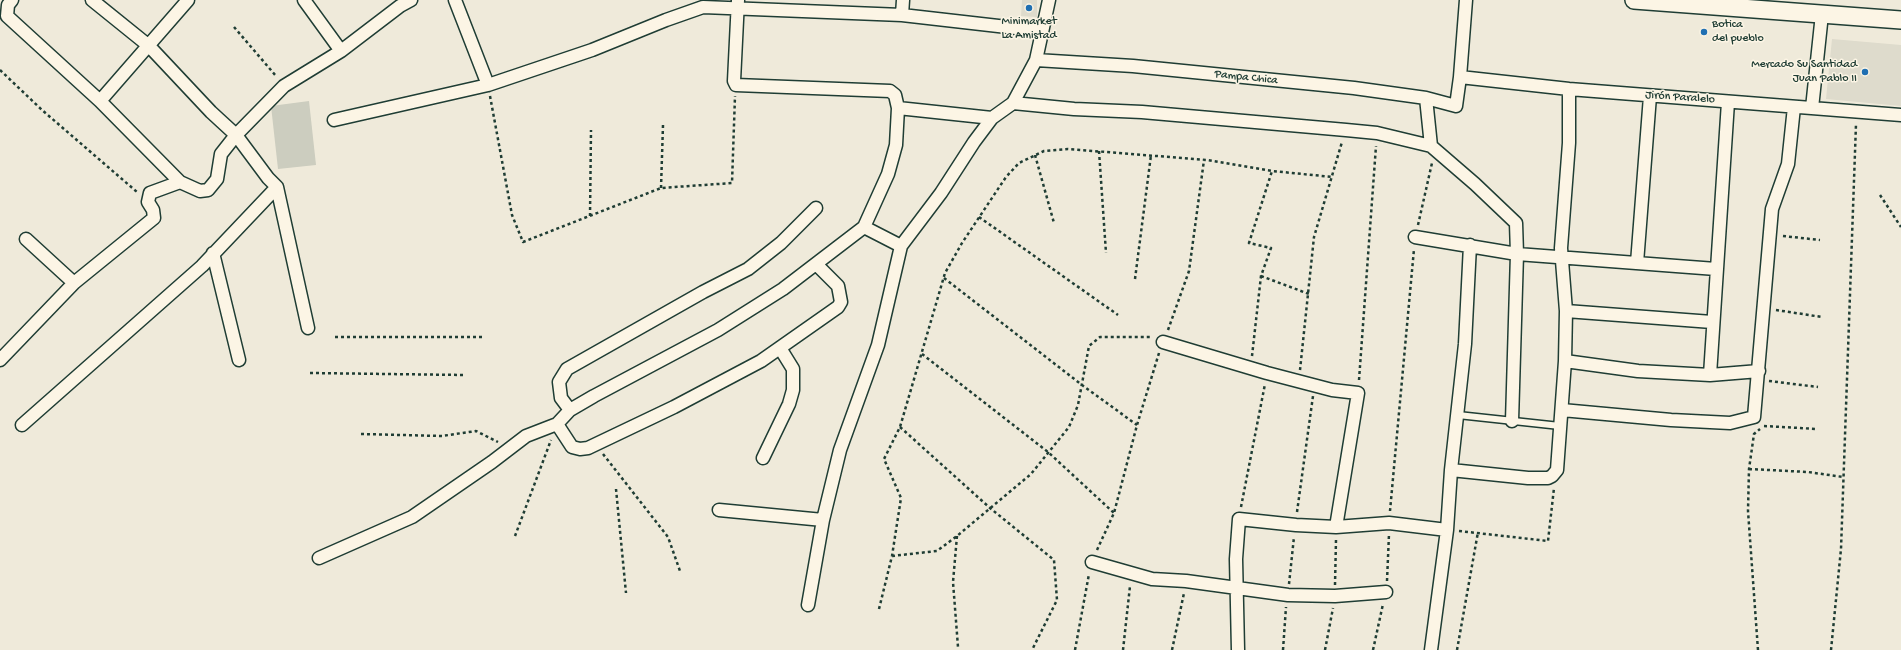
<!DOCTYPE html>
<html>
<head>
<meta charset="utf-8">
<style>
	body { margin:0 }
	canvas { display:block; background:#efeada }
</style>
</head>
<body>
<canvas width="1901" height="650"></canvas>
<script>
const g = document.querySelector('canvas').getContext('2d');
g.lineJoin = 'round';
function fillPath(path, color) {
  g.fillStyle = color;
  g.fill(path, 'evenodd');
}
function shape(rows) {
  const path = new Path2D();
  for (const r of rows) {
    path.moveTo(r[0], r[1]);
    for (let i = 2; i < r.length; i += 2) path.lineTo(r[i], r[i + 1]);
  }
  return path;
}
function strokePath(path, color, width, dash) {
  g.strokeStyle = color;
  g.lineWidth = width;
  g.lineCap = dash ? 'butt' : 'round';
  g.setLineDash(dash || []);
  g.stroke(path);
}
function drawText(font, color, halo, rows, align = 'center') {
  g.font = font + ' "Gochi Hand",sans-serif';
  g.lineWidth = 3;
  g.setLineDash([]);
  g.textBaseline = 'middle';
  g.strokeStyle = halo;
  g.fillStyle = color;
  for (const [text, x, y, turn = 0] of rows) {
    g.save();
    g.translate(x, y);
    g.rotate((+turn || 0) * Math.PI / 180);
    g.textAlign = isNaN(turn) ? turn : align;
    if (halo) g.strokeText(text, 0, 0);
    g.fillText(text, 0, 0);
    g.restore();
  }
}
const built = shape([
	[1022,0,1037,0,1037,17,1021,16],
	[1832,39,1901,45,1901,106,1826,99]
]);
const green = shape([
	[309,101,316,165,278,169,271,106]
]);
const path = shape([
	[234,27,276,76],
	[0,70,42,110,137,192],
	[490,96,512,215,523,242,661,188,732,183,735,96],
	[1099,151,1106,253],
	[1035,155,1054,223],
	[661,188,663,125],
	[1880,195,1901,227],
	[590,216,591,130],
	[979,217,1118,315],
	[1418,225,1432,163],
	[1783,236,1820,240],
	[1261,276,1309,294],
	[944,278,1082,385,1137,425],
	[1135,279,1151,155],
	[1776,310,1822,317],
	[1168,330,1189,271,1204,160],
	[335,337,483,337],
	[922,354,1048,452,1114,513],
	[1252,356,1261,276,1271,248,1249,243,1272,171],
	[1300,370,1314,237,1342,142],
	[310,373,464,375],
	[1359,380,1376,146],
	[1769,381,1818,387],
	[1764,426,1817,429],
	[900,427,990,508,1054,560,1057,600,1032,650],
	[361,434,442,436,476,431,498,442],
	[603,454,668,537,680,571],
	[1749,469,1808,472,1843,477],
	[616,489,626,593],
	[1241,507,1265,384],
	[1390,511,1414,249],
	[1297,512,1313,396],
	[1459,531,1548,541,1554,488],
	[515,536,551,440],
	[957,536,953,582,958,647],
	[1097,550,1114,513,1137,425,1159,353],
	[892,556,937,551,957,536,1031,474,1069,427,1078,405,1089,346,1100,337,1152,337],
	[1387,581,1389,534],
	[1289,584,1294,537],
	[1335,585,1336,540],
	[879,609,892,556,901,498,884,459,900,427,945,273,962,243,1006,177,1019,163,1044,151,1068,149,1207,160,1272,171,1333,177],
	[1075,650,1089,574],
	[1123,650,1130,586],
	[1172,650,1184,593],
	[1283,650,1286,607],
	[1325,650,1333,608],
	[1373,650,1383,604],
	[1457,650,1478,532],
	[1758,650,1748,511,1749,469,1754,434,1760,429],
	[1831,650,1841,549,1856,124]
]);
const lane = shape([
	[1458,415,1560,426]
]);
const street = shape([
	[12,0,8,5,7,16,100,101,180,182],
	[304,0,341,51],
	[455,0,488,85],
	[902,15,903,0],
	[1036,60,1133,66,1354,88,1426,98,1456,106,1460,77,1466,0],
	[1460,77,1569,89,1901,115],
	[1426,98,1431,146],
	[100,101,188,0],
	[1013,103,1074,109,1142,112,1346,130,1377,133,1431,146,1475,184,1516,223,1517,254,1512,421],
	[898,108,992,118],
	[1812,108,1822,14],
	[334,120,488,85,592,50,666,20,703,7,902,15,1042,31],
	[277,187,308,328],
	[864,227,901,246],
	[1415,237,1517,254,1716,269],
	[26,239,74,283],
	[213,253,239,360],
	[1637,263,1650,96],
	[1566,311,1712,322],
	[1163,342,1267,373,1332,390,1358,393,1336,527],
	[0,360,74,283,154,218,153,210,148,202,150,193,180,182,200,191,208,190,217,179,221,154,236,135,284,86,341,51,400,6,411,0],
	[1565,361,1638,371,1710,375,1759,371],
	[1710,375,1728,102],
	[570,410,561,398,559,382,567,369,703,292,748,269,781,243,816,208],
	[1562,410,1671,420,1730,423,1754,417,1772,209,1788,164,1794,107],
	[557,424,572,447,580,449,588,448,674,407,761,361,838,307,841,302,838,286,816,264],
	[22,425,202,266,277,187,268,178,236,135,211,112,149,46,92,0],
	[763,458,789,404,793,390,793,369,780,348],
	[1451,470,1528,478,1548,478,1552,476,1557,470,1565,361,1566,311,1561,248,1569,143,1569,89],
	[719,510,823,520],
	[319,558,412,517,492,462,526,436,557,424,570,410,594,396,718,330,783,289,864,227,888,174,896,145,898,108,895,95,890,91,736,85,734,81,738,0],
	[1092,562,1152,579,1186,581,1288,595,1335,596,1386,592],
	[808,605,823,520,840,450,878,345,901,246,941,193,974,142,992,118,1013,103,1036,60,1049,0],
	[1238,650,1236,559,1239,519,1296,525,1336,527,1389,523,1447,530],
	[1431,650,1447,530,1451,470,1465,344,1470,245]
]);
const secondary = shape([
	[1634,0,1901,20]
]);
const markers = [
	[1029,8,4,"#1f6fb2"],
	[1704,32,4,"#1f6fb2"],
	[1865,72,4,"#1f6fb2"]
];
const poiNames = [
	["Minimarket",1029,22],
	["La Amistad",1029,36],
	["Botica",1712,25,"left"],
	["del pueblo",1712,39,"left"],
	["Mercado Su Santidad",1857,65,"right"],
	["Juan Pablo II",1857,79,"right"]
];
const streetNames = [
	["Pampa Chica",1246,78,6],
	["Jirón Paralelo",1680,98,4]
];
fillPath(built, '#dedbcc');
fillPath(green, '#cccdbf');
strokePath(lane, '#1f3d34', 9);
strokePath(street, '#1f3d34', 15);
strokePath(secondary, '#1f3d34', 20);
strokePath(path, '#1f3d34', 2.5, [3, 3]);
strokePath(lane, '#fcf5e5', 6);
strokePath(street, '#fcf5e5', 12);
strokePath(secondary, '#fcf5e5', 17);
for (const [x, y, r, color] of markers) {
  const dot = new Path2D();
  dot.arc(x, y, r, 0, 2 * Math.PI);
  g.fillStyle = color;
  g.fill(dot);
  strokePath(dot, '#fcf5e5', 1.5);
}
drawText('12px', '#1f3d34', '#fcf5e5', poiNames);
drawText('12px', '#1f3d34', '#fcf5e5', streetNames);
</script>
</body>
</html>
